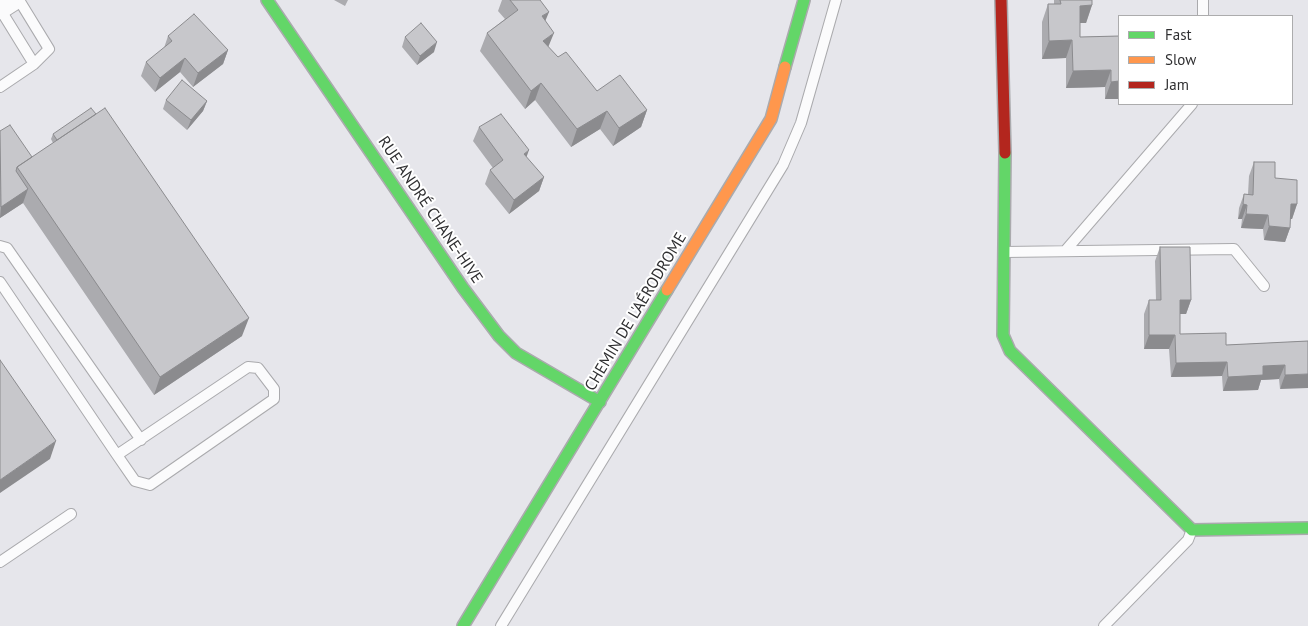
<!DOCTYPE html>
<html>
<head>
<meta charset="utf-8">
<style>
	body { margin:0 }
	#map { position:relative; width:1308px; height:626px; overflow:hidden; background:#e6e6eb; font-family:"PT Sans",sans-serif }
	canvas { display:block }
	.legend { position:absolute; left:1118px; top:15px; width:175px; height:90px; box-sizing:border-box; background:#fff; border:1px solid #acacad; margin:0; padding:6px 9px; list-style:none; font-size:15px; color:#2f2f31 }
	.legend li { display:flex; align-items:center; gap:10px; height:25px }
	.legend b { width:25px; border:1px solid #acacad }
</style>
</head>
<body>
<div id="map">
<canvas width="1308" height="626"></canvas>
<ul class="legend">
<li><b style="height:6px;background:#63d668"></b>Fast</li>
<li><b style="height:6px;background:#ff974d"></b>Slow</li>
<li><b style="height:6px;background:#b3261e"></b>Jam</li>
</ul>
</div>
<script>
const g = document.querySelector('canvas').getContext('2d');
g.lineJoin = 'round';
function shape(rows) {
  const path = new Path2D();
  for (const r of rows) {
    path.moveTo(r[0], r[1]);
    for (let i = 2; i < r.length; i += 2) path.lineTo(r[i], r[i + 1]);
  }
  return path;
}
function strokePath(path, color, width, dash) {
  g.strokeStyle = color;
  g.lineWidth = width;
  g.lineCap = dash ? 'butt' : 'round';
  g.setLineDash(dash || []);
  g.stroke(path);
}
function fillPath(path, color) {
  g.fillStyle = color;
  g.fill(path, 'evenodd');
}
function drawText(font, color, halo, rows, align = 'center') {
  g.font = font + ' "PT Sans",sans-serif';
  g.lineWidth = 4;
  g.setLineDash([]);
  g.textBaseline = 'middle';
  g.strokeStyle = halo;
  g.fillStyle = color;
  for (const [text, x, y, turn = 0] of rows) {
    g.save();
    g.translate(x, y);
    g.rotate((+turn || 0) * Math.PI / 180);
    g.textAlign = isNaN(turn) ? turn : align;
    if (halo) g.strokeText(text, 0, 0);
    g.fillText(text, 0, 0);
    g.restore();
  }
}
const lane = shape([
	[1203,0,1203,16],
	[0,9,34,64],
	[0,87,34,64,49,49,19,0],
	[0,246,7,248,141,440],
	[1066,250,1192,104],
	[1005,252,1234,249,1264,286],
	[0,282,117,455,135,481,150,485,274,399,274,389,258,368,248,367,117,455],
	[0,562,71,514],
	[501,626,783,165,801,123,836,0],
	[1104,626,1188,540,1191,532]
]);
const street = shape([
	[0,9,14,0]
]);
const fast = shape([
	[267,0,463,288,499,336,516,353,600,402],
	[785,67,804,0],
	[1005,153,1003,335,1010,351,1192,530,1308,528],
	[463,626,667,290]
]);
const slow = shape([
	[667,290,771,119,785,67]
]);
const jam = shape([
	[1001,0,1005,153]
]);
const wall = shape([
	[334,0,348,0,345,6],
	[502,0,540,0,545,21,548,47,558,57,597,91,647,110,641,127,613,146,600,129,571,147,535,100,525,109,480,51,487,33,505,19,498,11],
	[1054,0,1092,0,1092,5,1086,23,1080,23,1080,37,1119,36,1119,99,1105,99,1105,87,1066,88,1066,58,1042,59,1042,22,1048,4,1054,4],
	[168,36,228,50,223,64,193,87,180,72,155,92,141,76,146,62,164,48],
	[405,37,434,52,417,65,402,47],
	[166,100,207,101,203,111,187,130,163,109],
	[479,127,526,157,544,177,539,191,509,214,485,184,490,170,493,168,473,141],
	[0,131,32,157,53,143,51,139,53,134,242,336,154,395,23,203,0,218],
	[1254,162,1275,178,1297,204,1292,219,1290,219,1290,228,1285,242,1264,240,1263,229,1241,228,1242,219,1238,219,1239,208,1244,194,1248,194,1249,176],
	[1160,247,1191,300,1186,314,1180,314,1180,334,1226,345,1308,341,1280,389,1279,379,1261,380,1258,390,1223,391,1222,376,1171,377,1169,349,1144,349,1144,314,1149,300,1156,300,1155,261]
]);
const shadedWall = shape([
	[1092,5,1086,23,1073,23,1080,6],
	[549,12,542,29,542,16],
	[554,33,547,50,543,41],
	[1072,40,1066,58,1042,59,1049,41],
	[437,42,434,52,417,65,420,56],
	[228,50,223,64,193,87,198,73],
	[185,58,180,72,155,92,160,78],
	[1111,70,1105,87,1066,88,1073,71],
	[1119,81,1119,99,1105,99,1111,82],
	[541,83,535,100,525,109,531,91],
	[207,101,203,111,187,130,191,120],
	[647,110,641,127,613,146,619,128],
	[607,111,600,129,571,147,577,129],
	[529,150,524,164,524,154],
	[544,177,539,191,509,214,514,200],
	[28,189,23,203,0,218,1,207],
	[1243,204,1247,205,1242,219,1238,219],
	[1291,204,1297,204,1292,219,1285,219],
	[1246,214,1268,215,1263,229,1241,228],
	[1269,226,1290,228,1285,242,1264,240],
	[1180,300,1191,300,1186,314,1174,314],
	[249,318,242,336,154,395,160,377],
	[1149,335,1175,335,1169,349,1144,349],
	[1227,362,1222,376,1171,377,1176,363],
	[1285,365,1279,379,1261,380,1258,390,1223,391,1228,377,1263,366],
	[1308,374,1308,388,1280,389,1285,375],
	[56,441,50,459,0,493,0,480]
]);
const building = shape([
	[510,0,540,0,549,12,542,16,554,33,543,41,558,57,566,52,597,91,620,75,647,110,619,128,607,111,577,129,541,83,531,91,487,33,518,10,510,0],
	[1060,0,1092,0,1092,5,1080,6,1080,37,1119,36,1119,81,1111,82,1111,70,1073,71,1072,40,1049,41,1048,4,1061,4,1060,0],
	[194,14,228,50,198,73,185,58,160,78,146,62,172,41,168,36,194,14],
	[421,23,437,42,420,56,405,37,421,23],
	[182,80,207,101,191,120,166,100,182,80],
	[91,108,96,114,57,140,53,134,91,108],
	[105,108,249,318,160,377,17,167,105,108],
	[501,114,529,150,524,154,544,177,514,200,490,170,503,160,479,127,501,114],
	[10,125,32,157,17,167,16,171,28,189,1,207,0,131,10,125],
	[1254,162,1275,162,1275,178,1297,180,1297,204,1291,204,1290,228,1269,226,1268,215,1246,214,1247,205,1243,204,1244,194,1253,195,1254,162],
	[1160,247,1190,247,1191,300,1180,300,1180,334,1226,333,1226,345,1308,341,1308,374,1285,375,1285,365,1263,366,1263,375,1228,377,1227,362,1176,363,1175,335,1149,335,1149,300,1161,300,1160,247],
	[0,360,56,441,0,480,0,360]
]);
const streetNames = [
	["RUE ANDRÉ CHANE-HIVE",430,210,56],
	["CHEMIN DE L'AÉRODROME",636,312,-59]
];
strokePath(lane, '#aaaaad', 12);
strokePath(street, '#aaaaad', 22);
strokePath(fast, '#aaaaad', 14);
strokePath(slow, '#aaaaad', 14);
strokePath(jam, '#aaaaad', 14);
strokePath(lane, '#fbfbfc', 10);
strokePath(street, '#fbfbfc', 20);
strokePath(fast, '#63d668', 11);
strokePath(slow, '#ff974d', 11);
strokePath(jam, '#b3261e', 11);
fillPath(wall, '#ababaf');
fillPath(shadedWall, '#8b8b8e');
fillPath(building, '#c7c7cb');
strokePath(building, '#8b8b8e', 1);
drawText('16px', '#2f2f31', '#fff', streetNames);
</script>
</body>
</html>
